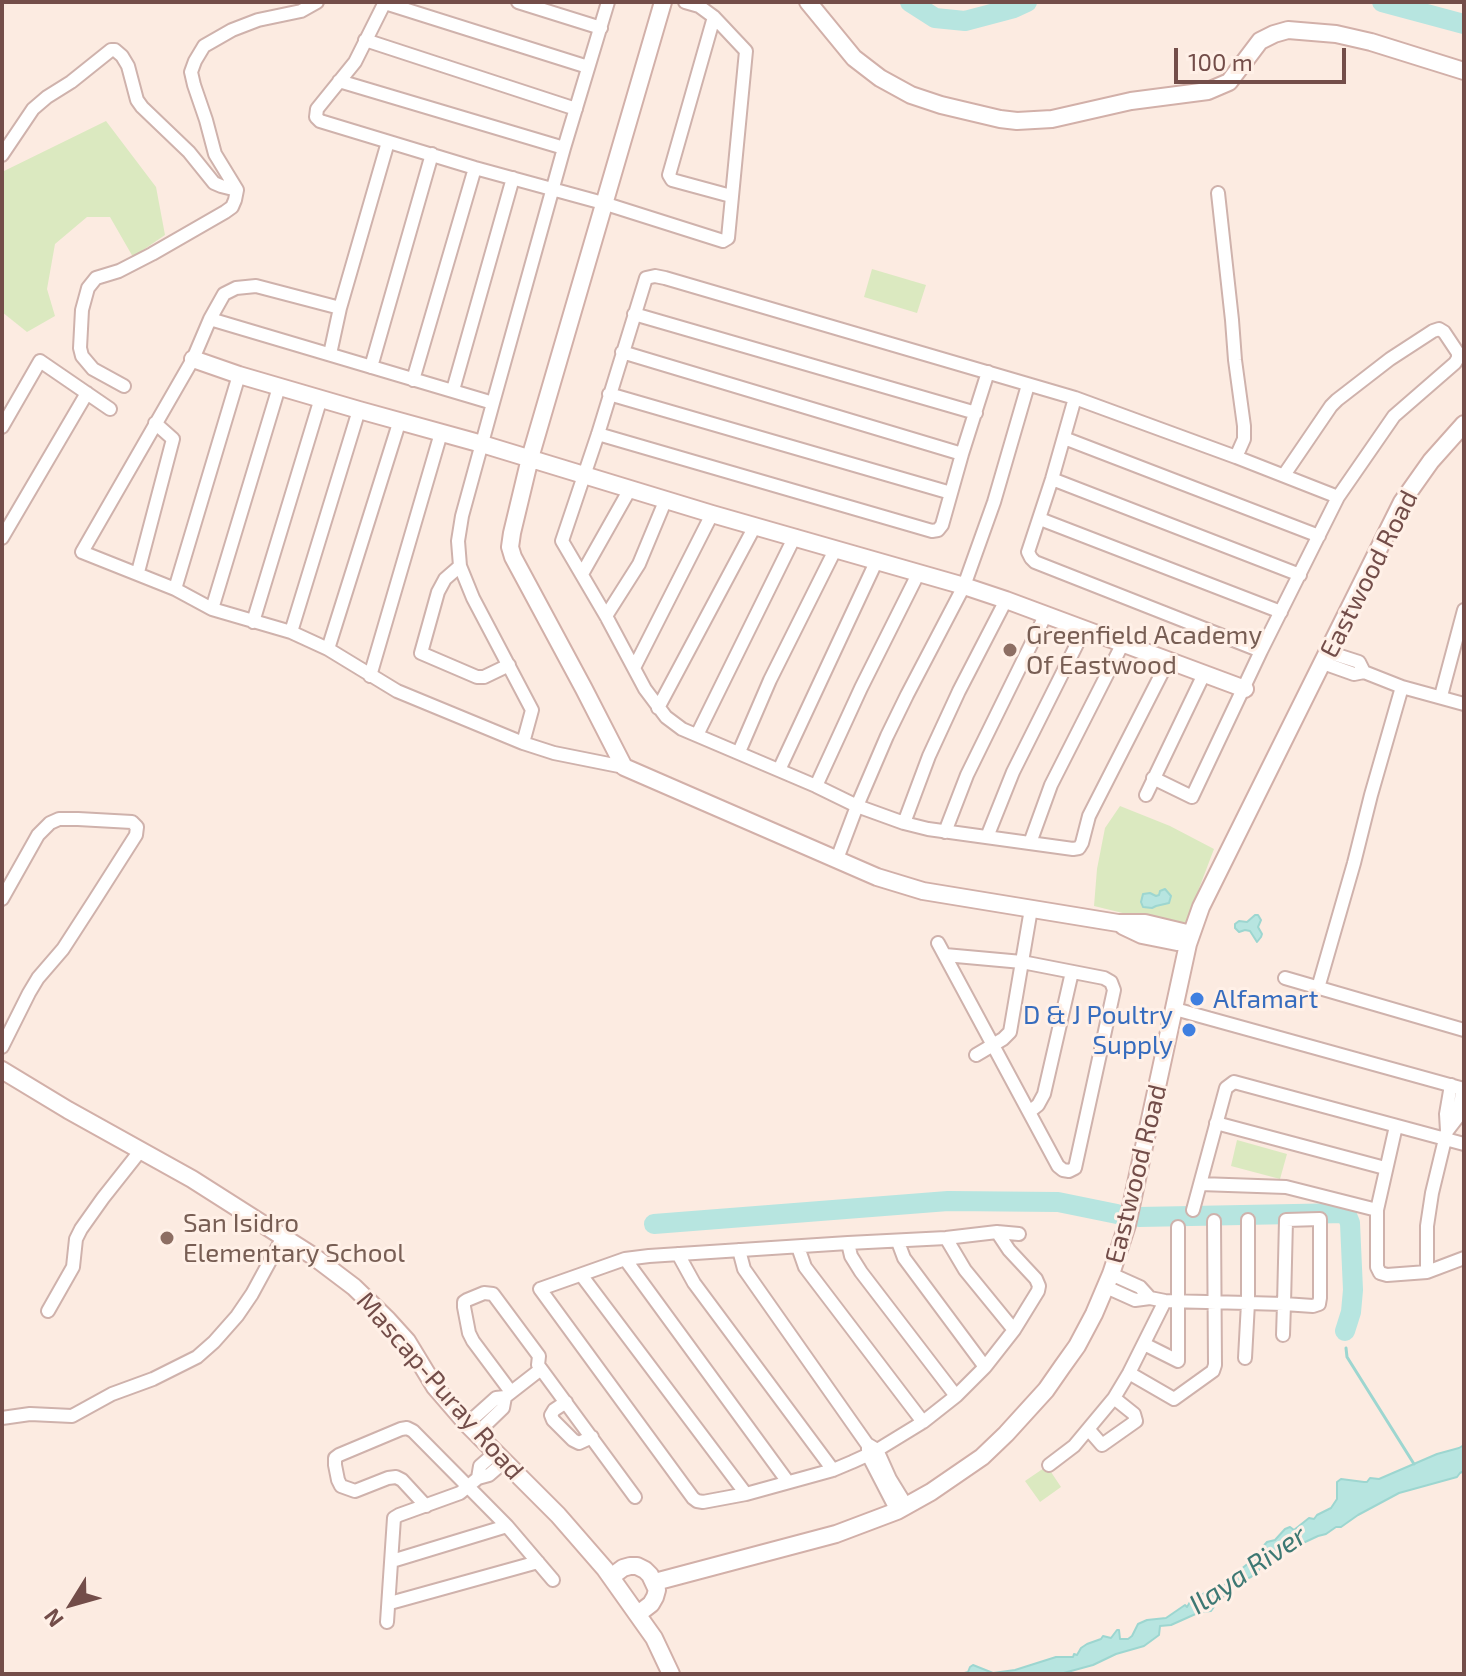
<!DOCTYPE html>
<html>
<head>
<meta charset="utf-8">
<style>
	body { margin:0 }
	#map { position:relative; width:1466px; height:1676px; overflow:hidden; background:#fcebe1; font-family:"Exo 2",sans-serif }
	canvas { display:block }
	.frame { position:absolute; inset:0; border:4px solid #734d49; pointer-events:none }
	.north { position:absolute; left:32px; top:1564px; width:80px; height:80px; -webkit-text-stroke:6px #fff0e7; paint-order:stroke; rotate:233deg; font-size:22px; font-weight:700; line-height:32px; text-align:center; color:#734d49 }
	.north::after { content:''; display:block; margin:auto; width:28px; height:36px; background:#734d49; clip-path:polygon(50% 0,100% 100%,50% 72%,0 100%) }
	.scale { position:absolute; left:1174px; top:48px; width:172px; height:36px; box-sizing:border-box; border:4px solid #734d49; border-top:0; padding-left:10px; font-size:24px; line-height:28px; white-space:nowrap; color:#734d49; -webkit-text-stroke:6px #fff0e7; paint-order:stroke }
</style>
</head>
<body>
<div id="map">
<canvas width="1466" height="1676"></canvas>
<div class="frame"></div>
<div class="north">N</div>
<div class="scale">100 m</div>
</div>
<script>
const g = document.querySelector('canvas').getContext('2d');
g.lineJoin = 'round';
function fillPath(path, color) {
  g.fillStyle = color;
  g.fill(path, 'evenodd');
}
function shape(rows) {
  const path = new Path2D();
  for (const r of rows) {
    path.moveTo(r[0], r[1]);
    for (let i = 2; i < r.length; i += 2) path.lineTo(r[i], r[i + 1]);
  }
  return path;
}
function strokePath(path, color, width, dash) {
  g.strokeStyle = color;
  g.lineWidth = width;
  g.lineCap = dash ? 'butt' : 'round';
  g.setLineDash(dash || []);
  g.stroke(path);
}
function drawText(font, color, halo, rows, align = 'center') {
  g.font = font + ' "Exo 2",sans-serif';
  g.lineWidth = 6;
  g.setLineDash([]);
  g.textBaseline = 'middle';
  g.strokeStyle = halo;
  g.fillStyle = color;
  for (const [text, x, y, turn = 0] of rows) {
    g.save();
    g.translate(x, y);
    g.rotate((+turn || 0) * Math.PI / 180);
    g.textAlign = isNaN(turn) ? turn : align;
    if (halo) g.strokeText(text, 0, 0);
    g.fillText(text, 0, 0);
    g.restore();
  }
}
const green = shape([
	[106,121,156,187,165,235,133,257,110,217,87,217,55,244,47,289,55,316,27,332,2,312,2,172],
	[872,269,926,285,917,313,864,297],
	[1120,806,1170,826,1214,849,1184,928,1094,906,1097,869,1105,828],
	[1237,1140,1287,1154,1280,1179,1231,1166],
	[1047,1466,1061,1487,1040,1502,1025,1481]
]);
const water = shape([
	[1165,889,1171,896,1169,903,1156,906,1152,908,1143,907,1141,902,1143,894,1150,893,1156,896,1159,895,1160,891,1165,889],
	[1255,915,1258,915,1261,920,1258,927,1262,934,1261,937,1257,942,1250,931,1245,930,1239,932,1235,928,1235,924,1239,921,1247,922,1255,915],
	[1464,1445,1464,1471,1460,1473,1457,1477,1399,1493,1358,1515,1341,1527,1336,1527,1326,1534,1318,1536,1271,1558,1263,1562,1259,1570,1251,1577,1244,1580,1218,1601,1211,1611,1200,1612,1171,1625,1160,1626,1159,1635,1144,1646,1116,1654,1093,1665,1060,1674,961,1674,968,1672,970,1667,973,1665,993,1673,1015,1670,1056,1657,1073,1657,1074,1654,1077,1655,1081,1648,1087,1644,1101,1639,1103,1636,1111,1638,1117,1630,1119,1630,1120,1639,1128,1639,1132,1636,1138,1624,1147,1620,1166,1618,1185,1605,1187,1607,1190,1602,1206,1592,1218,1586,1224,1586,1231,1577,1250,1562,1267,1542,1275,1540,1285,1529,1290,1527,1294,1530,1309,1518,1314,1519,1317,1515,1331,1508,1337,1499,1337,1482,1341,1479,1364,1482,1367,1482,1370,1478,1379,1479,1437,1454,1459,1448,1464,1445]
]);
const stream = shape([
	[1346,1348,1347,1357,1414,1464]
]);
const river = shape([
	[910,2,935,18,965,21,1014,8,1027,2],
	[1382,2,1464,24],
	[1139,1217,1346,1213,1350,1223,1353,1290,1351,1312,1345,1331],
	[654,1224,948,1201,1058,1202,1117,1214]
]);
const street = shape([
	[385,2,355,62,317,109,316,117,320,121,475,168,603,203,723,241,728,238,746,51,714,17,699,6,685,2],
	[518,2,601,28],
	[385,3,588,67],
	[714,17,669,175,672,180,731,196],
	[365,40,576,109],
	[339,81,564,148],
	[2,155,33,109,47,97,71,82,111,50,115,50,122,56,128,66,137,100,142,107,189,152,214,183,221,186,237,190],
	[1218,193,1232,320,1235,360,1244,426,1244,439,1236,457],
	[340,308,256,286,236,288,224,294,210,319,193,359,82,552,175,589,212,609,291,632,328,649,397,691,523,743,554,753,624,767],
	[634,314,976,413],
	[210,319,493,403],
	[622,352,962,454],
	[330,354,340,308,388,142],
	[371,367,432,154],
	[413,380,475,168],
	[124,386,93,369,82,356,80,348,82,310,88,288,96,278,119,271,152,254,225,212,232,207,235,200,237,190,215,154,206,120,194,85,191,72,195,61,204,46,232,30,258,20,301,11,317,2],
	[453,390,513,178],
	[609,394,951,493],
	[1075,398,1052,479,1028,552,1031,558,1035,562,1261,651],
	[2,427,40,361,110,409],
	[598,434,932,531,938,530,942,525,962,454,988,372],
	[1064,438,1319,536],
	[1052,479,1300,575],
	[1040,519,1281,612],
	[2,538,87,393],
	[460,566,445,579,438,592,421,653,477,677,484,677,509,665],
	[138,572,173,439,155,423],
	[582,574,630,489],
	[175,589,239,375],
	[212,609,279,387],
	[606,616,639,564,666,499],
	[253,622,321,398],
	[291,632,359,410],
	[328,649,400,420],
	[1328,652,1359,662,1364,672],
	[1168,661,1089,816,1082,843,1079,848,1073,849,928,829,904,823,857,806,816,786,682,729,666,717,645,689,606,616,562,541,598,434,646,278,655,276,665,278,1075,398,1236,457,1338,497],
	[1323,663,1354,674,1364,672,1402,687,1464,704],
	[635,666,712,514],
	[370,676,441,433],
	[1441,696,1464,610],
	[658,708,755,526],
	[697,735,795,536],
	[523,743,532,710,473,598,460,566,458,541,462,516,493,403,564,148,608,2],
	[739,752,770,680,835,550],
	[779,770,876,562],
	[1153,778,1192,797,1261,651,1338,497,1394,416,1455,363,1458,358,1458,353,1444,332,1439,329,1433,331,1390,359,1337,400,1331,406,1284,475],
	[816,786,861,688,918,574],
	[1146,795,1204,674],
	[904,823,929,756,959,691,1006,600],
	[945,832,967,775,1045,616],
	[987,837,1013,772,1084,630],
	[1030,843,1051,785,1123,643],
	[837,859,857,806,887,736,907,695,964,586,994,502,1028,385],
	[2,899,38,835,50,823,59,819,78,819,132,822,137,827,136,835,94,901,63,949,38,978,29,993,2,1047],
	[938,943,1058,1166,1063,1170,1069,1171,1075,1168,1114,990,1111,982,1104,978,1022,962,945,955],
	[1285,978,1464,1030],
	[1318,988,1354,863,1371,795,1402,687],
	[1175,1009,1464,1089],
	[976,1055,1003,1039,1010,1032,1031,909],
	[1029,1112,1038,1105,1044,1094,1072,972],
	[1216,1123,1385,1168],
	[1396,1126,1377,1210,1377,1267,1380,1273,1387,1275,1427,1272,1464,1258],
	[1447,1131,1457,1118,1463,1089],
	[1200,1184,1286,1187,1377,1210],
	[1193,1210,1226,1088,1234,1082,1464,1144],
	[997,1232,1009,1250,1036,1279,1039,1286,1038,1291,1014,1330,985,1367,956,1396,923,1422,874,1452,852,1462,833,1470,746,1494,703,1502,697,1501,693,1498,540,1289,625,1259,649,1256,848,1243,946,1238,997,1232,1019,1234],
	[946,1238,965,1270,1014,1330],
	[898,1242,904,1258,985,1367],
	[848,1243,851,1256,861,1272,956,1396],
	[798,1247,805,1267,923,1422],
	[739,1250,744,1269,867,1444,877,1450,890,1479,906,1505],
	[678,1254,694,1283,833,1470],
	[625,1259,788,1482],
	[1427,1272,1427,1226,1432,1193,1447,1131,1446,1114,1451,1085],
	[1111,1274,1140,1287,1150,1298],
	[582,1276,746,1494],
	[1106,1287,1135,1300,1150,1298,1165,1301,1248,1303,1284,1304,1313,1306,1319,1304,1320,1298,1320,1219,1286,1220,1284,1304,1283,1335],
	[48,1311,73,1267,76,1239,81,1229,103,1198,141,1150],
	[1144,1344,1178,1361,1178,1227],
	[1245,1358,1248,1303,1248,1220],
	[1129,1373,1174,1399,1213,1371,1215,1365,1214,1221],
	[511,1392,473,1341,469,1333,464,1307,464,1302,467,1300,484,1293,493,1294,539,1356,538,1365,541,1369],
	[566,1402,554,1410,551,1415,553,1420,573,1440,579,1443,592,1437],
	[2,1418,30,1414,72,1416,112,1394,153,1379,197,1357,214,1342,237,1316,252,1294,283,1237],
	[467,1424,496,1398,505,1397,541,1369,635,1497],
	[1089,1430,1102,1445,1136,1421,1134,1414,1114,1398],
	[476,1434,503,1408,505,1397],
	[868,1447,868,1455,897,1511],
	[1049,1465,1074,1446,1114,1398,1129,1373,1165,1301],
	[478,1478,480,1466,495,1453],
	[426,1506,402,1480,396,1477,388,1478,355,1491,341,1486,338,1480,335,1465,335,1458,339,1455,401,1429,407,1428,413,1431,507,1526,553,1580],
	[392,1561,507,1526],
	[390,1603,538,1562],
	[387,1622,394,1518,399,1515,460,1493,478,1478,489,1475,504,1462]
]);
const secondary = shape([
	[663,2,530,458,512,533,510,547,513,557,584,689,624,767,877,877,923,891,1118,923,1145,923,1191,934],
	[808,2,854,58,880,78,911,95,941,105,1000,119,1017,121,1052,119,1131,101,1208,91,1229,82,1260,41,1274,34,1288,30,1336,34,1371,42,1464,71],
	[193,359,239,375,359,410,482,444,712,514,964,586,1006,600,1245,689],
	[1123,926,1142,935,1177,942],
	[2,1070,68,1110,192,1179,313,1256,354,1287,388,1320,407,1341,435,1387,467,1424,558,1515,605,1569,654,1638,671,1674],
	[611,1577,623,1568,630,1566,637,1566,645,1570,650,1575,657,1590,655,1597,651,1604,638,1614],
	[655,1582,836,1534,897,1511,931,1492,982,1457,1006,1434,1046,1390,1062,1367,1077,1346,1094,1314,1111,1274,1127,1225,1188,944,1201,907,1402,502,1431,461,1464,424]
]);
const markers = [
	[1010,650,8,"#8d6e63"],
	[1197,999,8,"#3f7fe0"],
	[1189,1030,8,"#3f7fe0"],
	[167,1238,8,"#8d6e63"]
];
const streetNames = [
	["Eastwood Road",1369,574,-63],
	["Eastwood Road",1136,1174,-76],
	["Mascap-Puray Road",440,1386,49]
];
const educationNames = [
	["Greenfield Academy",1026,635],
	["Of Eastwood",1026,665],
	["San Isidro",183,1223],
	["Elementary School",183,1253]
];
const shopNames = [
	["Alfamart",1213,999],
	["D & J Poultry",1173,1015,"right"],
	["Supply",1173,1045,"right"]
];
const waterNames = [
	["Ilaya River",1248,1570,-34]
];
fillPath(green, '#dbe9c0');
fillPath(water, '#b7e5e0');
strokePath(water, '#9dd6d0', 2);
strokePath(stream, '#9dd6d0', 3);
strokePath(river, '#b7e5e0', 20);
strokePath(street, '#cfb2ac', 16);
strokePath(secondary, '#d2b0a9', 20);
strokePath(street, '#fff', 12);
strokePath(secondary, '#fff', 16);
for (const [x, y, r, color] of markers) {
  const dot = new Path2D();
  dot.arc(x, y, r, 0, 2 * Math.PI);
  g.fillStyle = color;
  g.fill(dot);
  strokePath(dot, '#fff0e7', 3);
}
drawText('26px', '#734d49', '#fff0e7', streetNames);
drawText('26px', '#785e54', '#fff0e7', educationNames, 'left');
drawText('26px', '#366cbe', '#fff0e7', shopNames, 'left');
drawText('italic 28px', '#3d7873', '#fff0e7', waterNames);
</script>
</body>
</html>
